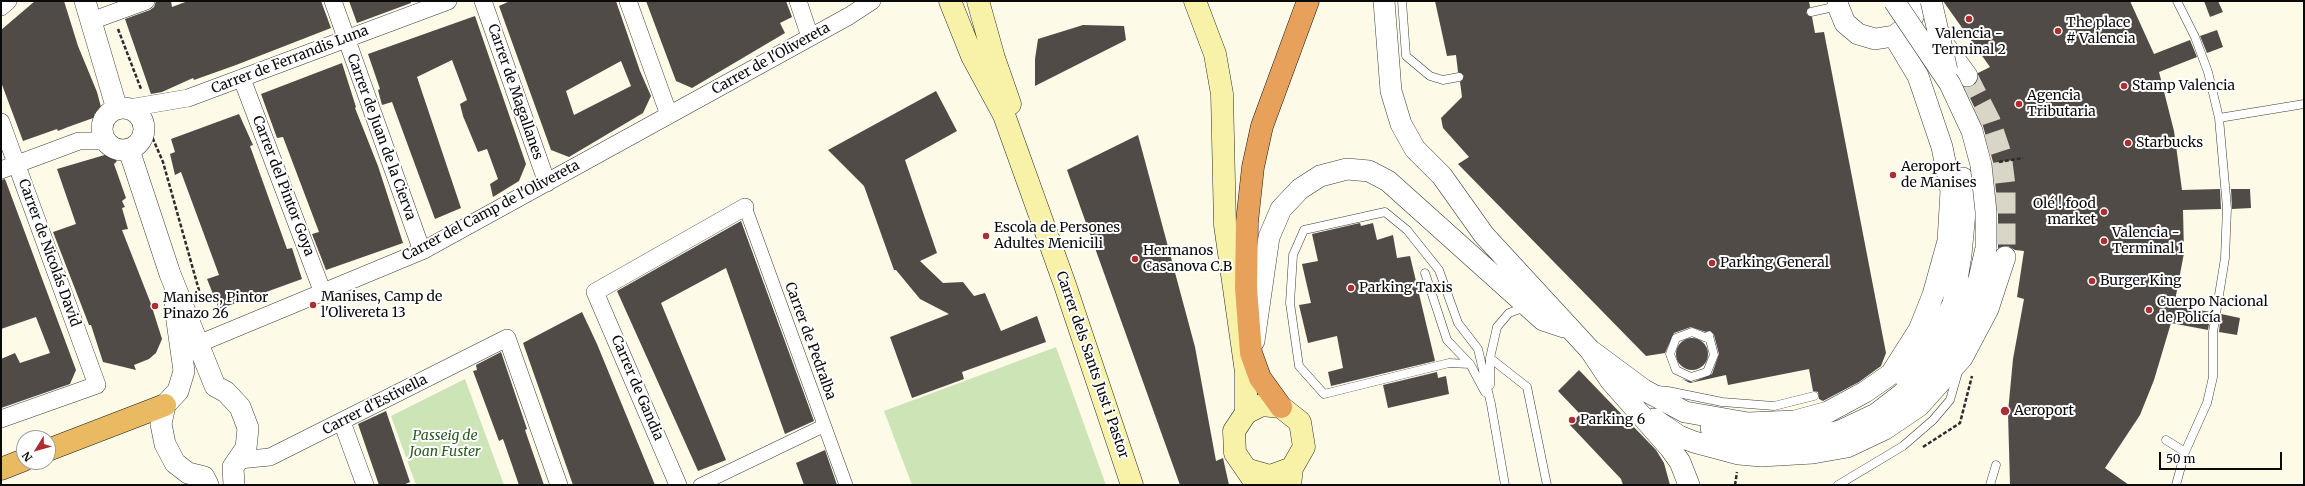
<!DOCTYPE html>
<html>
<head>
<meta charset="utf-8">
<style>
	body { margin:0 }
	#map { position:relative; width:2305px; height:486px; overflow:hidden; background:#fdfae8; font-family:Merriweather,serif }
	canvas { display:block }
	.frame { position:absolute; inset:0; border:2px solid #0a0a0a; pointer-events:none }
	.north { position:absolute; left:16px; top:430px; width:40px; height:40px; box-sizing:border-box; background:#fff; border:1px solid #9d9d9d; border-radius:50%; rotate:233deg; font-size:11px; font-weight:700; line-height:16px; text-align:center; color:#0a0a0a }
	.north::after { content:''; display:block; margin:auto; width:14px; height:18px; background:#ad2e30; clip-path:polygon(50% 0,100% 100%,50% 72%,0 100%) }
	.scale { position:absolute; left:2159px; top:452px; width:123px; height:18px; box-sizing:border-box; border:2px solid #0a0a0a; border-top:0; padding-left:5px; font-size:12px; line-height:14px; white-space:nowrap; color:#0a0a0a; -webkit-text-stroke:3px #fff; paint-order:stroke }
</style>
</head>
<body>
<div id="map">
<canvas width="2305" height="486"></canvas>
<div class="frame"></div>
<div class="north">N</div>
<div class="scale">50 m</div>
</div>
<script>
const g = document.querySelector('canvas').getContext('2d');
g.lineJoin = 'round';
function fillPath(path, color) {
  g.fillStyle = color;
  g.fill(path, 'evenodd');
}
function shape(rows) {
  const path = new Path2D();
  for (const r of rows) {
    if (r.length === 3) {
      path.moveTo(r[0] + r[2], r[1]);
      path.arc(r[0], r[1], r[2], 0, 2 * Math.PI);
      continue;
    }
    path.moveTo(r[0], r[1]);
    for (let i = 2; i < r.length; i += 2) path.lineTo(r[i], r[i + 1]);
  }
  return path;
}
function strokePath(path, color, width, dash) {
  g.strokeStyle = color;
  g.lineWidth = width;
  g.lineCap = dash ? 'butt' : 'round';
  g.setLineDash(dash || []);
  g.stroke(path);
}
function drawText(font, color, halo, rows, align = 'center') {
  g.font = font + ' Merriweather,serif';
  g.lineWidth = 4;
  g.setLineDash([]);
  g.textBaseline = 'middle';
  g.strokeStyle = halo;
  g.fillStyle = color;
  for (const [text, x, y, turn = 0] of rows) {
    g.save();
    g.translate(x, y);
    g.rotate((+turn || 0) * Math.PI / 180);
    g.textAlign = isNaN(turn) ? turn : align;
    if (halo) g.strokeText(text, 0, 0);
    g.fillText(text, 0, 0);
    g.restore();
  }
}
const green = shape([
	[1056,347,1106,485,912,485,884,411],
	[465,379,504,485,416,485,391,416]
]);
const building = shape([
	[35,1,64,1,78,46,97,92,102,111,94,114,96,117,68,127,58,131,57,129,23,141,1,82,1,30],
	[156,1,171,1,172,7,188,1,321,1,331,28,236,65,194,80,193,78,162,92,151,94,125,19,150,10,154,7],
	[349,1,411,1,411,3,357,23],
	[510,1,616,1,640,71,651,96,643,113,569,157,551,150,499,6],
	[621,61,631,86,574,115,566,91],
	[646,1,786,1,792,17,780,23,785,33,692,88,676,81],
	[1435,1,1809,1,1810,7,1806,13,1812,17,1815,33,1824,32,1886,353,1881,366,1859,382,1823,401,1819,399,1818,392,1813,391,1809,369,1728,385,1726,375,1690,383,1682,379,1693,382,1712,374,1719,354,1714,335,1710,331,1706,332,1691,327,1674,333,1665,353,1646,356,1458,164,1469,157,1443,128,1441,118,1462,97,1460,82,1464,76,1458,72,1456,55,1447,56],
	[1943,1,2130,1,2154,54,2190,40,2197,57,2159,72,2174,131,2182,190,2220,189,2221,209,2183,210,2184,253,2174,306,2211,312,2208,330,2171,323,2154,380,2140,415,2105,468,2129,485,2010,485,2008,412,2013,359,2024,299,2017,297,2024,251,2015,250,2008,246,1998,248,1998,211,1993,162,1983,126,1965,87,1974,85,1978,80,1978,73,1990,67],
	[2204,1,2218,1,2223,12,2210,17],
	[475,16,526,164,519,181,493,197,490,184,498,179,487,149,478,152,463,116,460,104,467,100,452,60,417,77,461,208,435,219,392,102,382,105,378,90,380,89,368,54],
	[1083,25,1124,26,1126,40,1035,86,1035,59,1038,39],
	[2217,30,2223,47,2207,53,2200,36],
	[342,63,356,107,355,108,378,166,403,243,326,270,312,234,319,232,283,137,277,138,261,94],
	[936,91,957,131,905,160,937,253,920,261,943,283,963,282,974,296,985,293,1001,331,1037,316,1046,342,962,372,964,379,912,398,890,337,949,314,920,299,896,270,894,270,864,186,828,150],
	[239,114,253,145,250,146,287,249,292,248,302,279,219,309,207,279,219,275,181,172,175,175,170,154,175,152,171,139],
	[1138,135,1195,347,1216,461,1223,458,1229,485,1180,485,1067,170],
	[108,154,117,161,114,164,126,198,122,201,125,207,122,208,128,229,122,230,151,304,162,339,156,353,149,359,134,365,136,370,103,362,91,325,89,325,53,232,76,224,57,169],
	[5,179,76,370,70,384,1,408,1,359,15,353,20,363,50,353,36,317,1,329,1,180],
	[2231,189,2250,189,2251,208,2232,209],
	[741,221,814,421,785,434,726,268,661,303,726,460,698,471,617,291],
	[1360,223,1361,226,1373,223,1377,240,1393,235,1397,258,1410,256,1435,361,1331,386,1328,372,1343,368,1337,336,1308,343,1299,305,1311,303,1302,264,1318,261,1312,234],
	[582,312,597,344,655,485,573,485,523,343],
	[2221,314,2240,318,2237,335,2219,332],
	[1692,354,16],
	[501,352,527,429,525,430,544,485,519,485,503,439,499,441,473,371,477,370,476,365],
	[1579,370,1656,450,1664,463,1670,485,1623,485,1621,479,1570,425,1580,414,1558,391],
	[1437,372,1438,378,1446,376,1449,394,1388,408,1383,385],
	[386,411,410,482,403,485,379,485,358,424],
	[825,450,837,485,804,485,796,463]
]);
const tertiaryTunnel = shape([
	[1967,76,1990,121,2001,154,2005,186,2005,257]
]);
const path = shape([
	[118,29,141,89],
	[152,120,153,139,163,162,200,294],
	[1923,447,1960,423,1972,376],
	[1735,485,1737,472]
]);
const service = shape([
	[1402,1,1406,56,1430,76,1443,80,1459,77],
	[1811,12,1838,6],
	[2219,118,2304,104],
	[1425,273,1447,340,1470,364,1485,392],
	[1490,358,1527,387,1547,485],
	[1470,364,1449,363,1324,394,1299,366,1290,303,1293,255,1304,230,1385,212,1407,230,1439,270,1458,323,1478,349,1491,404,1505,485],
	[1490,385,1490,358,1497,327,1509,313,1525,307],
	[1657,390,1668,391,1722,402,1774,406,1814,396],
	[2166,440,2185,452],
	[1838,485,1903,446,1933,420,1950,400,1958,372],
	[1990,485,1996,465],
	[2176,485,2185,452,2207,403,2213,377,2213,332,2225,258,2227,208,2219,118,2208,72,2195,37,2177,1]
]);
const pedestrian = shape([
	[745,207,846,485],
	[700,485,823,426]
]);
const minor = shape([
	[333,1,422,251],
	[483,1,547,183],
	[628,1,669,115],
	[798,1,810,37],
	[1,7,8,1],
	[91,21,146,1],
	[242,79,323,293],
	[129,108,188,98,448,1],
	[1,122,97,385,1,419],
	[1,170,79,141,105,141],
	[198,344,422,251,849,16,872,1],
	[342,422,365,485],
	[239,460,270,457,507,338,559,485],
	[678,485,595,292,745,207]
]);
const tertiary = shape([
	[85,1,117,109],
	[1384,1,1391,91,1401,124,1415,149,1442,176,1484,235,1590,350,1610,380,1670,448,1680,462,1689,485],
	[1838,1,1838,6,1845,23,1858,34,1875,39,1894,36,1909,25,1917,8,1918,1],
	[1939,38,1967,76],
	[123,129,21],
	[129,150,170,274,215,386,226,392,240,407,248,428,246,448,233,467,234,485],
	[175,307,184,371,178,391,165,405,161,424,165,444,175,463,188,473,204,477,208,485],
	[1254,341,1269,237,1281,209,1300,189,1320,176,1347,169,1369,171,1388,181,1543,320,1564,327],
	[1590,350,1644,390,1685,412,1748,423,1795,421,1828,412,1865,392,1891,374,1919,330,1933,295,1948,241,1951,191,1942,147,1918,76,1894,36],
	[1902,375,1932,342,1953,304,1961,255,1965,212,1963,178],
	[1654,419,1679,436,1694,442,1739,454,1761,456,1813,453,1847,447,1885,429,1919,406,1962,358,1988,309,2005,257],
	[1711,428,1740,437,1784,440,1813,437,1840,431,1876,414,1902,394,1934,364,1962,321,1979,279,1986,248]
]);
const secondary = shape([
	[950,1,972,56,1004,115,1065,285,1132,485],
	[978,1,994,58,1010,104],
	[1195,1,1215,54,1222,94,1225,225,1246,372,1246,413,1234,431,1235,453,1257,485],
	[1246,413,1262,405,1281,407,1300,422,1304,447,1292,468,1290,485],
	[1249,470,1270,476,1292,468]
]);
const trunk = shape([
	[48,450,165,405],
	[1,469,24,460]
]);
const motorway = shape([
	[1281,407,1260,378,1251,353,1246,288,1247,222,1253,167,1262,126,1308,1]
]);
const pathBridge = shape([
	[1999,162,2023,158]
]);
const serviceBridge = shape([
	[1707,338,1692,332,1676,338,1670,354,1676,370,1691,377,1707,372,1714,355,1709,336]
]);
const tertiaryBridge = shape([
	[1894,1,1950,84,1972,131,1981,165,1986,212,1986,248],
	[1931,1,1947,70]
]);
const markers = [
	[1969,19,4,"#ad2e30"],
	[2058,31,4,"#ad2e30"],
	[2124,86,4,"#ad2e30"],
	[2019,104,4,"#ad2e30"],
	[2128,143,4,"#ad2e30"],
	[1893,175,4,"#ad2e30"],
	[2104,212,4,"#ad2e30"],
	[986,236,4,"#ad2e30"],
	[2104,241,4,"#ad2e30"],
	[1135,259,4,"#ad2e30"],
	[1712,263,4,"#ad2e30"],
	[2092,281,4,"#ad2e30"],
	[1351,288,4,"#ad2e30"],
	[313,305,4,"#ad2e30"],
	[155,306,4,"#ad2e30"],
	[2149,310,4,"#ad2e30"],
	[2005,411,5,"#ad2e30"],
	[1572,420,4,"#ad2e30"]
];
const poiNames = [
	["The place",2066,23],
	["# Valencia",2066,39],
	["Valencia -",1969,34,"center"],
	["Terminal 2",1969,50,"center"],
	["Stamp Valencia",2132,86],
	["Agencia",2027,96],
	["Tributaria",2027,112],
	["Starbucks",2136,143],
	["Aeroport",1901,167],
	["de Manises",1901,183],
	["Olé ! food",2096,204,"right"],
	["market",2096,220,"right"],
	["Escola de Persones",994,228],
	["Adultes Menicili",994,244],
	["Valencia -",2112,233],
	["Terminal 1",2112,249],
	["Hermanos",1143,251],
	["Casanova C.B",1143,267],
	["Parking General",1720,263],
	["Burger King",2100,281],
	["Parking Taxis",1359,288],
	["Manises, Camp de",321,297],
	["l'Olivereta 13",321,313],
	["Manises, Pintor",163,298],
	["Pinazo 26",163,314],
	["Cuerpo Nacional",2157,302],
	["de Policía",2157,318],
	["Aeroport",2014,411],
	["Parking 6",1580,420]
];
const streetNames = [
	["Carrer de l'Olivereta",771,59,-29],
	["Carrer de Ferrandis Luna",290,60,-21],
	["Carrer de Magallanes",515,92,71],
	["Carrer de Juan de la Cierva",381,137,70],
	["Carrer del Pintor Goya",283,186,69],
	["Carrer del Camp de l'Olivereta",491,211,-28],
	["Carrer de Nicolás David",49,253,70],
	["Carrer de Pedralba",810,341,70],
	["Carrer dels Sants Just i Pastor",1092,365,71],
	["Carrer de Gandia",637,388,67],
	["Carrer d'Estivella",375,405,-27]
];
const parkNames = [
	["Passeig de",445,436],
	["Joan Fuster",445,452]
];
fillPath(green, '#cce4b6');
fillPath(building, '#514b47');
strokePath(tertiaryTunnel, '#d9d6c7', 21, [21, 10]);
strokePath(service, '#3d3d3d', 9);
strokePath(pedestrian, '#3d3d3d', 14);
strokePath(minor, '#3d3d3d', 18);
strokePath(tertiary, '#3d3d3d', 22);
strokePath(secondary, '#2c2c2c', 23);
strokePath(trunk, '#1b1b1b', 23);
strokePath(motorway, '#1b1b1b', 23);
strokePath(path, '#2c2c2c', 2.5, [4, 2]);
strokePath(service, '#fff', 8);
strokePath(pedestrian, '#fff', 13);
strokePath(minor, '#fff', 17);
strokePath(tertiary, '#fff', 21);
strokePath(secondary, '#f8f2a8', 22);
strokePath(trunk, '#eaba62', 22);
strokePath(motorway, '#e8a15b', 22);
strokePath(serviceBridge, '#3d3d3d', 9, []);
strokePath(tertiaryBridge, '#3d3d3d', 22, []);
strokePath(pathBridge, '#2c2c2c', 2.5, [4, 2]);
strokePath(serviceBridge, '#fff', 8);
strokePath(tertiaryBridge, '#fff', 21);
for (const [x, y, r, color] of markers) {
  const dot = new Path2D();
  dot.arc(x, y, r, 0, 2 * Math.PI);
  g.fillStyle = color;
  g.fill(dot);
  strokePath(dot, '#fff', 1.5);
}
drawText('14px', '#0a0a0a', '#fff', poiNames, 'left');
drawText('14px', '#0a0a0a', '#fff', streetNames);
drawText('italic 14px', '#2a5b21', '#fff', parkNames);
</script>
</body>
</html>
